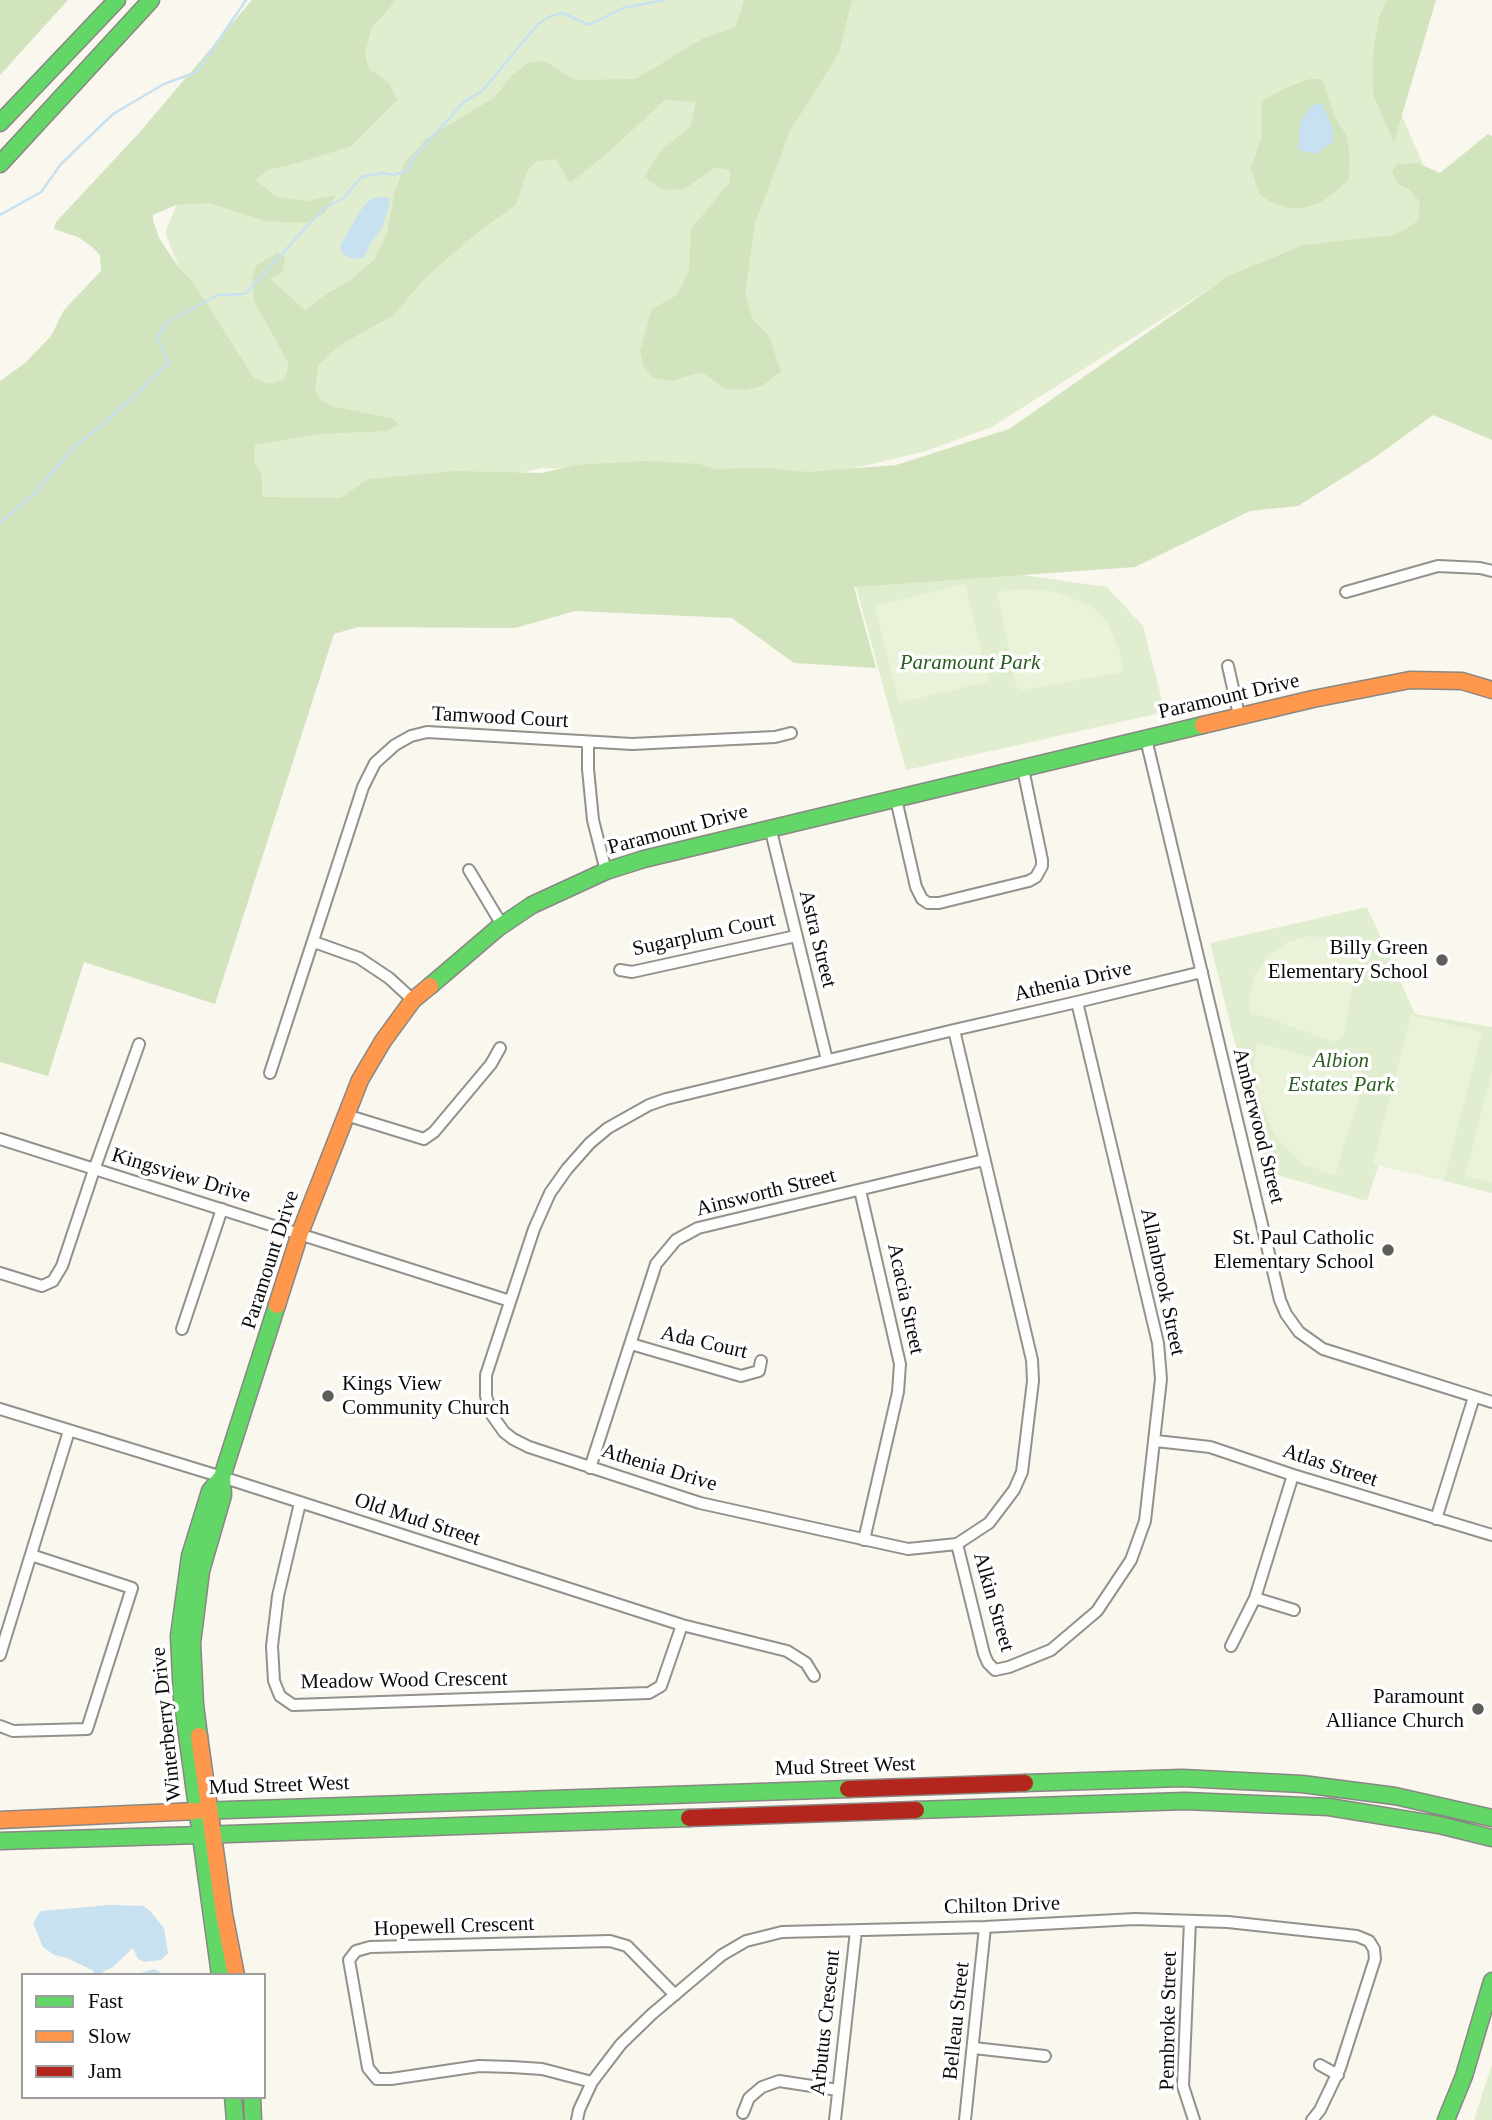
<!DOCTYPE html>
<html>
<head>
<meta charset="utf-8">
<style>
	body { margin:0 }
	#map { position:relative; width:1492px; height:2120px; overflow:hidden; background:#f9f7ee; font-family:"Times New Roman",serif }
	canvas { display:block }
	.legend { position:absolute; left:21px; top:1973px; width:245px; height:126px; box-sizing:border-box; background:#fff; border:2px solid #9d9d9d; margin:0; padding:9px 12px; list-style:none; font-size:21px; color:#0a0a0a }
	.legend li { display:flex; align-items:center; gap:14px; height:35px }
	.legend b { width:35px; border:2px solid #9d9d9d }
</style>
</head>
<body>
<div id="map">
<canvas width="1492" height="2120"></canvas>
<ul class="legend">
<li><b style="height:9px;background:#63d668"></b>Fast</li>
<li><b style="height:9px;background:#ff974d"></b>Slow</li>
<li><b style="height:9px;background:#b3261e"></b>Jam</li>
</ul>
</div>
<script>
const g = document.querySelector('canvas').getContext('2d');
g.lineJoin = 'round';
function fillPath(path, color) {
  g.fillStyle = color;
  g.fill(path, 'evenodd');
}
function shape(rows) {
  const path = new Path2D();
  for (const r of rows) {
    path.moveTo(r[0], r[1]);
    for (let i = 2; i < r.length; i += 2) path.lineTo(r[i], r[i + 1]);
  }
  return path;
}
function strokePath(path, color, width, dash) {
  g.strokeStyle = color;
  g.lineWidth = width;
  g.lineCap = dash ? 'butt' : 'round';
  g.setLineDash(dash || []);
  g.stroke(path);
}
function drawText(font, color, halo, rows, align = 'center') {
  g.font = font + ' "Times New Roman",serif';
  g.lineWidth = 7;
  g.setLineDash([]);
  g.textBaseline = 'middle';
  g.strokeStyle = halo;
  g.fillStyle = color;
  for (const [text, x, y, turn = 0] of rows) {
    g.save();
    g.translate(x, y);
    g.rotate((+turn || 0) * Math.PI / 180);
    g.textAlign = isNaN(turn) ? turn : align;
    if (halo) g.strokeText(text, 0, 0);
    g.fillText(text, 0, 0);
    g.restore();
  }
}
const green = shape([
	[377,0,1394,0,1374,51,1445,215,1441,232,1219,283,992,427,926,451,826,475,747,475,542,468,351,510,247,510,217,367,165,232,181,195],
	[851,569,1022,575,1107,587,1143,626,1165,712,906,770],
	[1367,907,1415,1014,1492,1027,1492,1193,1379,1164,1367,1201,1267,1172,1210,943],
	[1492,2064,1492,2120,1474,2120]
]);
const forest = shape([
	[0,0,68,0,0,75],
	[252,0,396,0,371,29,365,54,369,69,389,83,397,100,351,146,298,163,270,169,255,180,277,197,308,201,336,195,324,214,305,223,266,221,208,203,176,205,153,215,153,220,159,238,179,268,192,281,254,378,269,384,285,379,289,364,254,301,252,277,257,265,277,253,285,257,283,271,270,279,305,310,328,293,348,282,374,260,387,234,394,195,405,162,426,139,495,97,511,76,528,63,545,61,574,80,636,79,702,39,736,27,744,0,852,0,839,53,790,131,755,223,745,294,753,320,769,336,781,371,762,386,745,390,724,388,702,372,671,381,653,378,644,368,640,351,652,309,677,295,689,270,691,229,730,182,730,170,716,167,684,189,664,190,644,177,662,150,691,126,696,102,665,100,604,156,570,183,556,159,537,161,527,171,516,205,479,231,425,278,394,315,340,345,319,364,315,388,319,398,331,406,393,419,398,425,387,431,318,434,255,445,254,462,262,474,262,497,341,498,368,479,454,471,541,473,577,465,645,461,699,464,715,469,767,468,808,472,896,465,1009,429,1230,275,1304,245,1395,235,1418,221,1420,202,1410,190,1398,184,1392,171,1397,164,1418,163,1440,173,1488,134,1492,136,1492,440,1433,415,1374,458,1298,506,1250,511,1135,567,854,587,876,668,794,663,732,618,575,611,515,628,358,627,334,634,215,1004,84,962,48,1076,0,1062,0,381,25,363,51,336,64,310,101,271,100,255,91,246,78,237,54,229,56,222,139,133],
	[1387,0,1436,0,1394,142,1373,94,1373,52,1379,17],
	[1310,79,1322,79,1336,120,1346,134,1350,157,1348,181,1320,203,1303,208,1289,208,1269,201,1259,193,1251,168,1262,136,1261,102,1285,88]
]);
const pitch = shape([
	[965,584,989,681,899,703,875,606],
	[1021,589,1055,592,1090,605,1107,622,1120,652,1123,672,1022,690,1016,686,997,592],
	[1308,936,1331,938,1352,947,1359,954,1343,1037,1335,1042,1250,1012,1249,997,1255,975,1267,956,1286,943],
	[1411,1015,1482,1032,1444,1181,1373,1164],
	[1256,1042,1357,1070,1365,1079,1335,1175,1300,1163,1276,1138,1261,1102,1254,1071],
	[1492,1071,1492,1183,1465,1176]
]);
const water = shape([
	[1322,103,1334,131,1332,143,1315,154,1298,150,1300,122,1311,106],
	[383,197,389,198,390,203,381,230,372,241,364,257,357,259,348,257,342,253,340,246,360,211,367,202,373,198],
	[110,1905,144,1906,150,1911,164,1928,168,1953,161,1960,145,1962,138,1959,133,1948,113,1967,102,1972,112,1975,137,1974,154,1969,166,1975,91,1975,94,1971,67,1958,54,1955,43,1947,33,1923,41,1911]
]);
const stream = shape([
	[0,215,41,192,61,164,113,114,164,84,197,72,246,0],
	[0,522,34,494,74,447,106,422,169,363,157,337,169,321,218,295,245,294,323,209,344,198,361,177,383,173,395,175,408,170,414,157,465,101,482,91,538,24,551,16,563,13,589,25,623,8,664,0]
]);
const street = shape([
	[1346,592,1438,566,1480,568,1492,571],
	[1228,666,1239,715],
	[1146,739,1280,1300,1286,1314,1299,1332,1323,1349,1492,1402],
	[588,742,588,769,593,820,606,871],
	[896,799,916,887,922,899,928,903,939,903,1029,881,1036,877,1042,866,1042,860,1023,769],
	[770,827,827,1060],
	[469,870,502,925],
	[314,942,359,958,389,978,413,1000],
	[620,970,632,972,796,936],
	[954,1030,1032,1360,1033,1381,1022,1472,1014,1490,989,1523,957,1544,908,1549,700,1503,529,1447,513,1439,504,1432,492,1415,486,1396,486,1375,534,1229,550,1193,567,1169,590,1143,608,1128,649,1105,666,1099,954,1030,1077,1002,1202,972],
	[270,1073,363,787,375,763,395,745,411,736,427,732,632,744,775,737,791,733],
	[346,1115,424,1139,434,1132,491,1064,500,1048],
	[0,1139,510,1301],
	[860,1190,900,1364,898,1392,864,1540],
	[0,1273,42,1286,53,1281,62,1266,94,1170,139,1044],
	[182,1329,222,1209],
	[631,1344,741,1376,759,1371,761,1361],
	[0,1409,222,1477,682,1625,787,1651,806,1663,814,1676],
	[1156,1441,1210,1447,1293,1475,1492,1535],
	[590,1468,656,1264,676,1240,698,1228,984,1160],
	[300,1503,278,1596,272,1646,274,1681,280,1696,293,1705,649,1693,661,1686,682,1625],
	[1436,1519,1474,1397],
	[957,1544,984,1654,988,1663,995,1670,1009,1667,1051,1650,1097,1611,1131,1560,1145,1521,1161,1379,1158,1343,1077,1002],
	[1255,1598,1294,1610],
	[1231,1646,1255,1598,1293,1475],
	[0,1655,69,1431],
	[0,1726,13,1731,87,1729,132,1588,31,1555],
	[1190,1921,1183,2086,1194,2120],
	[974,2048,1045,2056],
	[1320,2065,1338,2075],
	[592,2082,542,2069,512,2067,479,2066,391,2079,377,2079,368,2068,349,1960,356,1951,370,1947,610,1941,627,1946,675,1995],
	[743,2113,749,2098,762,2087,779,2081,838,2090],
	[577,2120,579,2110,592,2082,621,2044,652,2014,722,1955,746,1941,782,1932,985,1927,1135,1919,1228,1922,1357,1936,1369,1941,1374,1949,1375,1959,1340,2068,1320,2110,1312,2120],
	[835,2120,856,1931],
	[965,2120,985,1927]
]);
const fast = shape([
	[0,123,117,0],
	[0,164,151,0],
	[430,986,498,928,532,905,606,871,644,859,1203,725],
	[199,1736,195,1705,192,1643,201,1571,223,1495,222,1477,277,1305],
	[1025,1783,1182,1778,1302,1784,1395,1796,1492,1818],
	[916,1810,1185,1801,1329,1807,1439,1825,1492,1838],
	[197,1811,848,1789],
	[200,1835,689,1818],
	[0,1841,200,1835],
	[220,1975,182,1698,179,1636,190,1556,210,1491,222,1477],
	[233,2097,235,2120],
	[252,2097,253,2120],
	[1446,2120,1464,2076,1492,1981]
]);
const slow = shape([
	[1203,725,1313,699,1410,680,1462,681,1492,690],
	[277,1305,300,1233,360,1080,383,1041,413,1000,430,986],
	[199,1736,224,1914,236,1975],
	[0,1820,197,1811]
]);
const jam = shape([
	[848,1789,1025,1783],
	[689,1818,916,1810]
]);
const markers = [
	[1442,960,7,"#5e5d5a"],
	[1388,1250,7,"#5e5d5a"],
	[328,1396,7,"#5e5d5a"],
	[1478,1709,7,"#5e5d5a"]
];
const parkNames = [
	["Paramount Park",970,663],
	["Albion",1341,1061],
	["Estates Park",1341,1085]
];
const streetNames = [
	["Paramount Drive",1229,697,-13],
	["Tamwood Court",500,718,3],
	["Paramount Drive",678,830,-15],
	["Sugarplum Court",704,935,-12],
	["Astra Street",817,939,76],
	["Athenia Drive",1073,982,-13],
	["Amberwood Street",1258,1126,76],
	["Kingsview Drive",181,1176,17],
	["Ainsworth Street",766,1193,-14],
	["Paramount Drive",271,1260,-72],
	["Allanbrook Street",1162,1282,78],
	["Acacia Street",905,1299,78],
	["Ada Court",704,1343,13],
	["Atlas Street",1330,1466,18],
	["Athenia Drive",659,1468,17],
	["Old Mud Street",417,1520,18],
	["Alkin Street",993,1602,74],
	["Meadow Wood Crescent",404,1681,-1],
	["Winterberry Drive",167,1724,-96],
	["Mud Street West",845,1767,-2],
	["Mud Street West",279,1786,-2],
	["Chilton Drive",1002,1906,-2],
	["Hopewell Crescent",454,1927,-2],
	["Belleau Street",957,2021,-84],
	["Pembroke Street",1169,2021,-89],
	["Arbutus Crescent",826,2023,-84]
];
const poiNames = [
	["Billy Green",1428,948],
	["Elementary School",1428,972],
	["St. Paul Catholic",1374,1238],
	["Elementary School",1374,1262],
	["Kings View",342,1384,"left"],
	["Community Church",342,1408,"left"],
	["Paramount",1464,1697],
	["Alliance Church",1464,1721]
];
fillPath(green, '#e1edcf');
fillPath(forest, '#d1e4be');
fillPath(pitch, '#eaf2d9');
fillPath(water, '#c7e1f1');
strokePath(stream, '#c7e1f1', 2.5);
strokePath(street, '#92918d', 14);
strokePath(fast, '#888783', 19);
strokePath(slow, '#888783', 19);
strokePath(jam, '#888783', 19);
strokePath(street, '#fefefc', 10);
strokePath(fast, '#63d668', 16);
strokePath(slow, '#ff974d', 16);
strokePath(jam, '#b3261e', 16);
for (const [x, y, r, color] of markers) {
  const dot = new Path2D();
  dot.arc(x, y, r, 0, 2 * Math.PI);
  g.fillStyle = color;
  g.fill(dot);
  strokePath(dot, '#fff', 2.5);
}
drawText('italic 21px', '#2a5d20', '#fff', parkNames);
drawText('21px', '#0a0a0a', '#fff', streetNames);
drawText('21px', '#0a0a0a', '#fff', poiNames, 'right');
</script>
</body>
</html>
